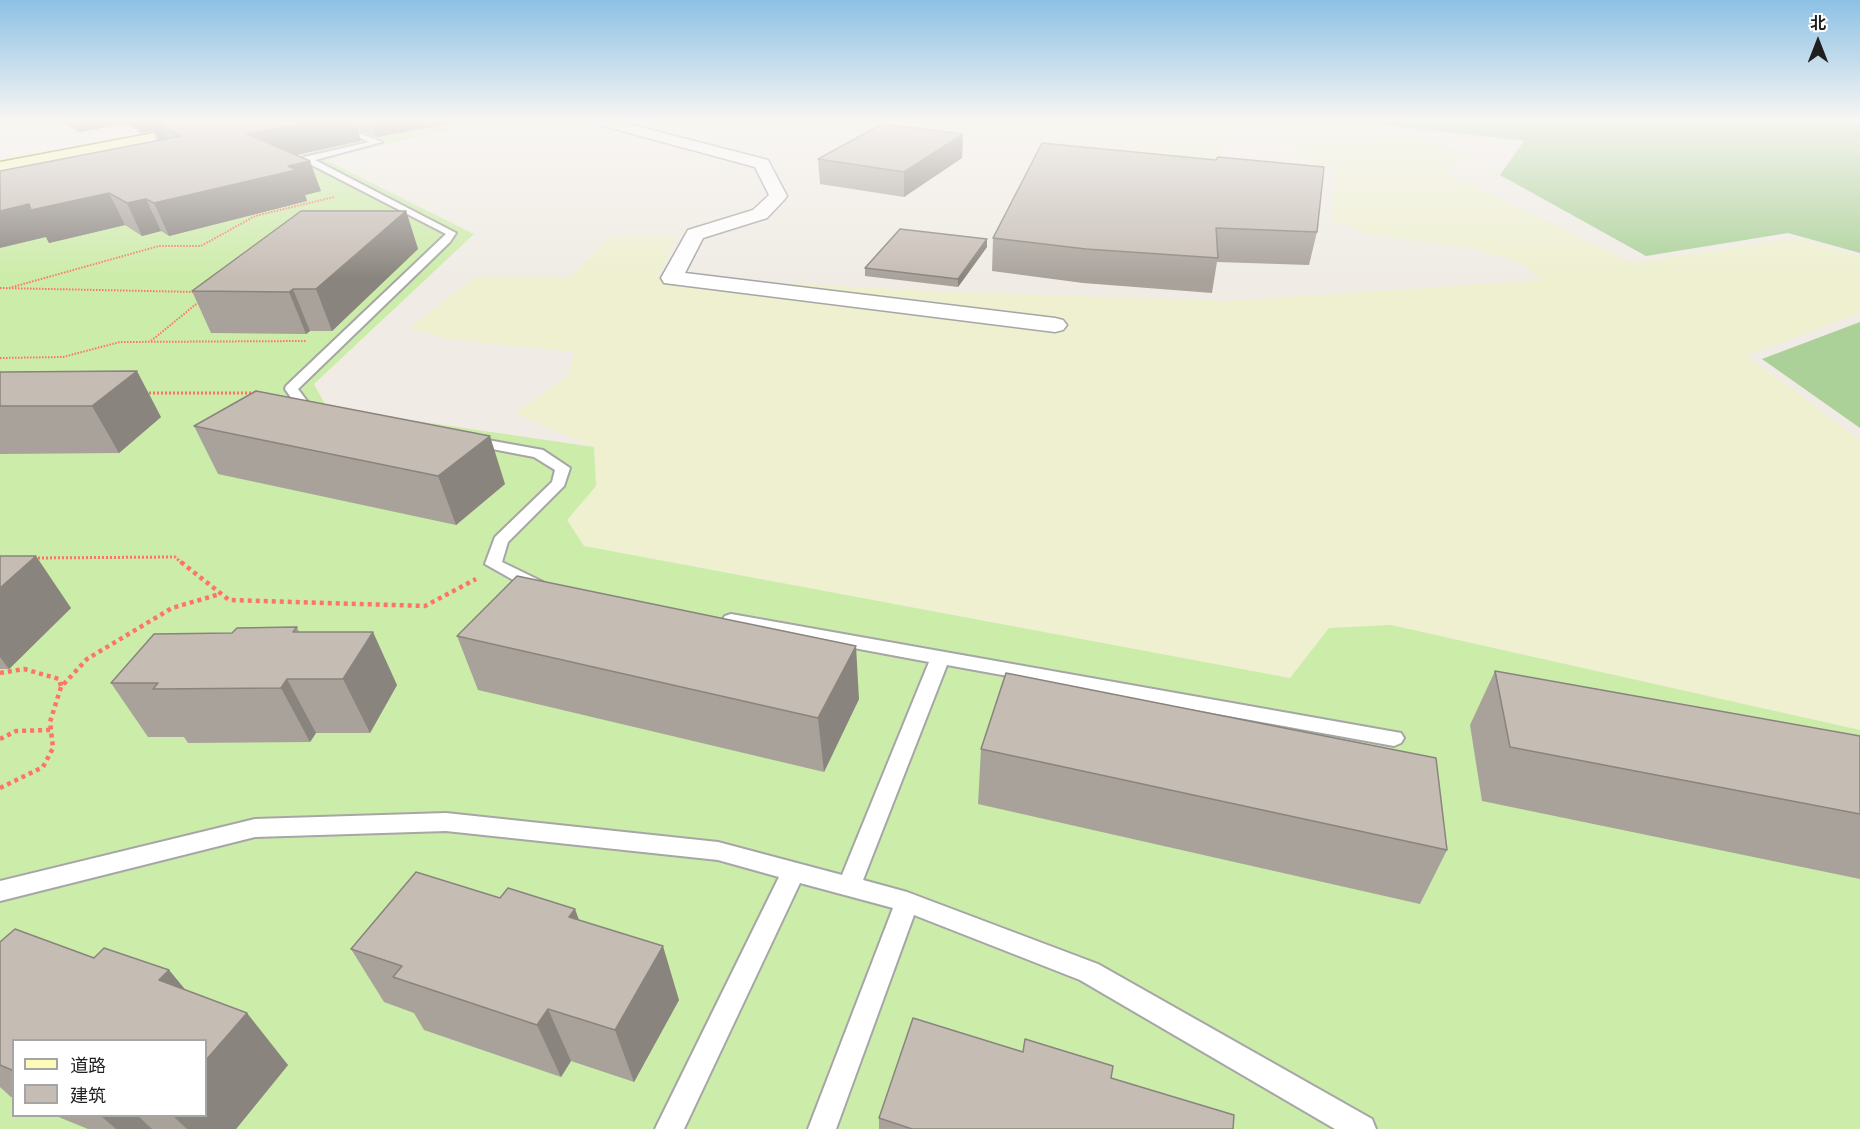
<!DOCTYPE html>
<html>
<head>
<meta charset="utf-8">
<style>
	body { margin:0 }
	#map { position:relative; width:1860px; height:1129px; overflow:hidden; background:#f0ece5; font-family:"Space Grotesk","Noto Sans SC",sans-serif }
	canvas { display:block }
	.legend { position:absolute; left:12px; top:1039px; width:195px; height:78px; box-sizing:border-box; background:#fff; border:2px solid #a5a5a5; margin:0; padding:8px 10px; list-style:none; font-size:18px; color:#1f1f1f }
	.legend li { display:flex; align-items:center; gap:12px; height:30px }
	.legend b { width:30px; border:2px solid #a5a5a5 }
	.north { position:absolute; left:1788px; top:12px; width:60px; height:60px; -webkit-text-stroke:4px #fff; paint-order:stroke; rotate:0deg; font-size:16px; font-weight:700; line-height:24px; text-align:center; color:#1f1f1f }
	.north::after { content:''; display:block; margin:auto; width:21px; height:27px; background:#1f1f1f; clip-path:polygon(50% 0,100% 100%,50% 72%,0 100%) }
</style>
</head>
<body>
<div id="map">
<canvas width="1860" height="1129"></canvas>
<ul class="legend">
<li><b style="height:8px;background:#fafcb7"></b>道路</li>
<li><b style="height:16px;background:#c5bcb4"></b>建筑</li>
</ul>
<div class="north">北</div>
</div>
<script>
const g = document.querySelector('canvas').getContext('2d');
g.lineJoin = 'round';
function fillPath(path, color) {
  g.fillStyle = color;
  g.fill(path, 'evenodd');
}
function shape(rows) {
  const path = new Path2D();
  for (const r of rows) {
    path.moveTo(r[0], r[1]);
    for (let i = 2; i < r.length; i += 2) path.lineTo(r[i], r[i + 1]);
  }
  return path;
}
function strokePath(path, color, width, dash) {
  g.strokeStyle = color;
  g.lineWidth = width;
  g.lineCap = dash ? 'butt' : 'round';
  g.setLineDash(dash || []);
  g.stroke(path);
}
const farmland = shape([
	[829,121,1152,121,1232,129,1216,164],
	[1290,121,1372,126,1475,154,1446,172,1632,263,1794,238,1860,257,1860,313,1745,356,1785,383,1860,441,1860,730,1391,625,1329,628,1290,678,584,546,566,520,596,486,594,447,515,413,569,375,574,352,450,339,409,328,474,278,570,278,610,236,678,235,658,276,950,292,1229,301,1543,280,1517,262,1471,248,1366,234,1332,219,1336,170,1304,158,1273,132]
]);
const grass = shape([
	[305,121,485,121,324,159,474,234,314,384,327,408,594,447,596,486,567,520,584,546,1290,678,1329,628,1391,625,1860,730,1860,1129,0,1129,0,182],
	[14,1040,206,1040,206,1116,14,1116]
]);
const forest = shape([
	[1350,121,1860,121,1860,253,1788,233,1646,256,1500,175,1524,141],
	[1860,322,1860,428,1762,359]
]);
const pathFar2 = shape([
	[0,288,197,292],
	[9,288,159,246,201,246,255,216,334,197],
	[151,341,201,300],
	[0,358,63,357,120,342,306,341]
]);
const pathFar1 = shape([
	[145,393,254,393],
	[34,558,175,557,183,564]
]);
const path = shape([
	[181,562,229,600,425,606,476,579],
	[0,673,24,669,59,679,61,686],
	[0,739,16,731,50,730],
	[0,788,43,767,53,748,50,722,61,687,87,659,172,608,220,594]
]);
const service = shape([
	[319,121,329,121,382,142,315,160,456,233,450,242,298,389,313,409,320,413,313,417,303,415,285,389,286,386,446,234,304,161,304,157,370,142,319,121],
	[471,437,543,450,570,468,564,486,508,542,502,562,543,582,545,586,543,590,531,590,485,564,495,537,552,482,555,470,534,457,466,444,464,441,471,437],
	[731,614,1401,733,1404,738,1401,743,1394,746,947,665,863,880,907,892,1098,964,1372,1119,1376,1129,1335,1129,1080,980,914,915,836,1129,808,1129,893,908,800,883,684,1129,655,1129,779,877,718,860,446,831,255,837,0,901,0,881,255,819,446,813,718,842,842,875,929,662,725,624,722,620,725,616,731,614]
]);
const minor = shape([
	[594,121,617,121,768,160,770,164,787,196,784,200,767,218,703,238,685,273,1055,318,1063,320,1067,325,1063,330,1055,332,664,283,661,278,688,230,753,210,769,195,755,167,596,124,594,121]
]);
const secondary = shape([
	[217,121,246,121,239,125,0,172,0,162,217,121]
]);
const wall = shape([
	[60,121,446,121,447,124,377,137,358,130,361,141,296,155,321,191,305,195,307,201,169,236,161,231,142,236,125,225,49,243,46,237,157,140,153,131,141,133,126,124,79,132],
	[963,134,962,158,904,197,820,184,818,159],
	[1042,143,1317,232,1309,265,1217,262,1212,293,1083,283,992,271,993,238],
	[406,211,418,249,332,331,310,331,306,334,211,333,192,291],
	[987,247,958,287,865,276,865,268],
	[0,372,161,417,119,453,0,454],
	[194,426,505,484,456,525,218,474],
	[0,556,71,608,9,669,0,669],
	[297,627,299,632,397,685,370,733,316,733,310,742,188,743,184,737,148,737,111,683,232,633],
	[457,636,859,699,824,772,478,690],
	[1495,671,1860,736,1860,879,1482,801,1470,725],
	[981,749,1447,850,1420,904,978,804],
	[500,898,579,920,679,1000,634,1082,571,1061,561,1077,424,1030,414,1013,384,1002,351,949],
	[0,942,169,970,185,990,288,1065,236,1129,88,1129,56,1116,206,1116,14,1041,14,1098,11,1097,0,1087],
	[1111,1078,1233,1129,879,1129,879,1118]
]);
const shadedWall = shape([
	[73,121,125,121,126,124,79,132],
	[136,121,148,121,153,131,141,133],
	[151,121,284,121,181,136,160,124,169,144,161,145],
	[315,121,355,121,361,141,258,163,247,134],
	[371,121,446,121,447,124,377,137],
	[963,134,962,158,904,197,904,172],
	[310,161,321,191,305,195,307,201,169,236,154,203,288,166],
	[109,193,125,225,49,243,46,237,0,248,0,211,29,204],
	[146,199,161,231,142,236,127,203],
	[406,211,418,249,332,331,316,289],
	[987,239,987,247,958,287,958,279],
	[293,289,310,331,306,334,289,292],
	[137,371,161,417,119,453,92,406],
	[490,436,505,484,456,525,438,476],
	[36,556,71,608,9,669,0,657,0,588],
	[373,632,397,685,370,733,343,679],
	[856,646,859,699,824,772,818,718],
	[287,679,316,733,310,742,281,688],
	[575,909,595,963,569,917],
	[663,946,679,1000,634,1082,615,1030],
	[169,970,213,1023,159,980],
	[548,1009,571,1061,561,1077,537,1025],
	[247,1013,288,1065,236,1129,187,1129,173,1116,206,1116,206,1060],
	[101,1116,138,1116,152,1129,116,1129]
]);
const building = shape([
	[175,121,315,121,247,134,310,161,288,166,296,170,154,203,146,199,127,203,109,193,31,210,29,204,0,211,0,171,181,136,160,124,175,121],
	[882,124,963,134,904,172,818,159,882,124],
	[1042,143,1216,160,1218,157,1324,167,1317,232,1216,228,1218,258,1086,249,993,238,1042,143],
	[301,211,406,211,316,289,293,289,289,292,192,291,301,211],
	[900,229,987,239,958,279,865,268,900,229],
	[137,371,92,406,0,406,0,372,137,371],
	[256,391,490,436,438,476,194,426,256,391],
	[0,556,36,556,0,588,0,556],
	[517,576,856,646,818,718,457,636,517,576],
	[297,627,293,632,373,632,343,679,287,679,281,688,153,689,158,683,111,683,154,634,232,633,237,628,297,627],
	[1495,671,1860,736,1860,814,1510,747,1495,671],
	[1006,673,1436,758,1447,850,981,749,1006,673],
	[416,872,500,898,508,888,575,909,569,917,663,946,615,1030,548,1009,537,1025,393,977,402,966,351,949,416,872],
	[15,929,94,958,104,948,169,970,159,980,247,1013,206,1060,206,1041,14,1041,14,1071,0,1065,0,942,15,929],
	[913,1018,1023,1052,1025,1039,1113,1066,1111,1078,1234,1115,1233,1129,912,1129,879,1118,913,1018]
]);
fillPath(farmland, '#eef0d0');
fillPath(grass, '#cceca9');
fillPath(forest, '#abd198');
strokePath(service, '#a6a6a6', 4);
strokePath(minor, '#a6a6a6', 3);
strokePath(secondary, '#727c00', 3);
strokePath(pathFar2, '#ff7368', 2, [1.5, 1.5]);
strokePath(pathFar1, '#ff7368', 3, [2, 2]);
strokePath(path, '#ff7368', 4.5, [4, 4]);
fillPath(service, '#fff');
fillPath(minor, '#fff');
fillPath(secondary, '#fafcb7');
fillPath(wall, '#a9a29b');
fillPath(shadedWall, '#8a847e');
fillPath(building, '#c5bcb4');
strokePath(building, '#8a847e', 1.5);
const sky = g.createLinearGradient(0, 0, 0, 279);
sky.addColorStop(0, '#8dc1e5');
sky.addColorStop(0.43, '#f8f6f3');
sky.addColorStop(1, '#f8f6f300');
g.fillStyle = sky;
g.fillRect(0, 0, 1860, 279);
</script>
</body>
</html>
